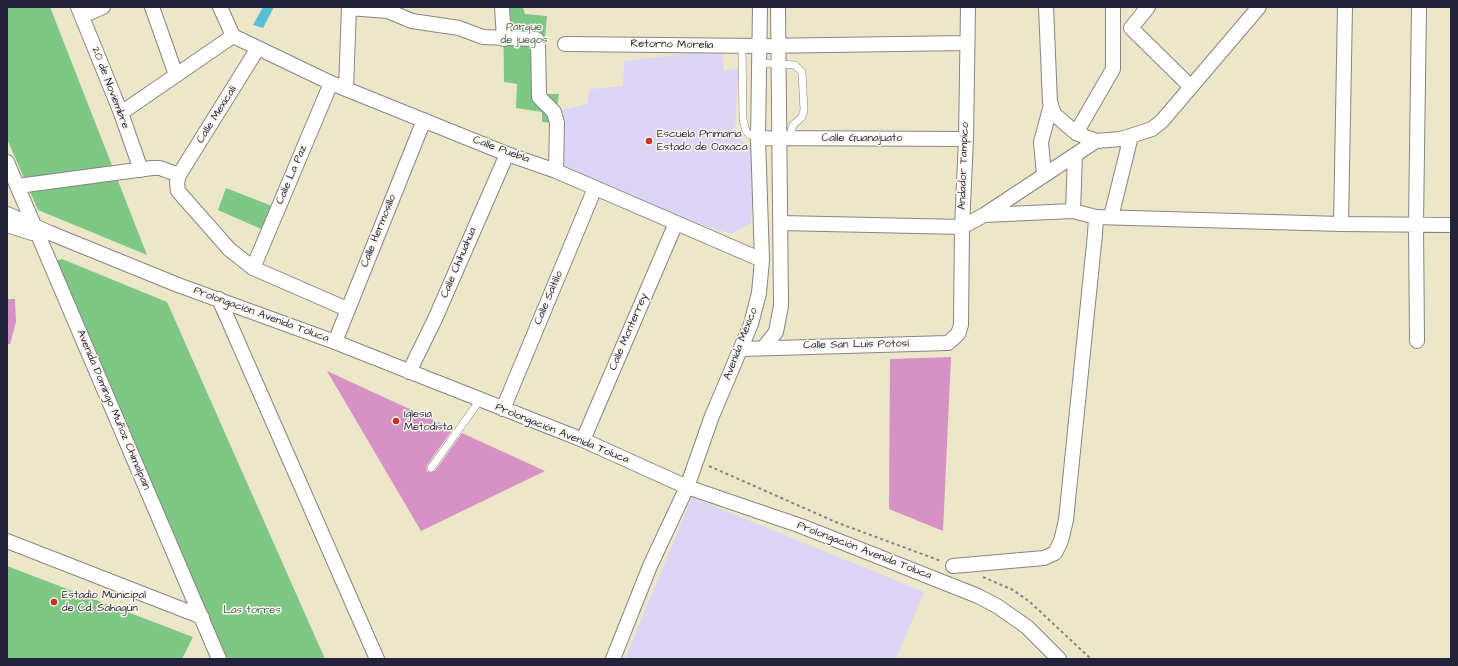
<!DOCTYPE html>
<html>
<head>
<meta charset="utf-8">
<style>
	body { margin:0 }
	#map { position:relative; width:1458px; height:666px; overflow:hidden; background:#ede7ca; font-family:"Architects Daughter",sans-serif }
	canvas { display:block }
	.frame { position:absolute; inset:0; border:8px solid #22223b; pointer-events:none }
</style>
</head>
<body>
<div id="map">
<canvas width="1458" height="666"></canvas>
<div class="frame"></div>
</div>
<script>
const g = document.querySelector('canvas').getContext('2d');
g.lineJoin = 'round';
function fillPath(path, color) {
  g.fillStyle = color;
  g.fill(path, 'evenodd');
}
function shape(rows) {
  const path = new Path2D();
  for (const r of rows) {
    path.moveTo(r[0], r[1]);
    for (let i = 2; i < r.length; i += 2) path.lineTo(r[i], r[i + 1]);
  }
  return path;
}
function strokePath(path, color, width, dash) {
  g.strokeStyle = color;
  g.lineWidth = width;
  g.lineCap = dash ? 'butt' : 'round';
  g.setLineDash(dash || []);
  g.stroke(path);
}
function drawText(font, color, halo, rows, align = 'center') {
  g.font = font + ' "Architects Daughter",sans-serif';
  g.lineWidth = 3;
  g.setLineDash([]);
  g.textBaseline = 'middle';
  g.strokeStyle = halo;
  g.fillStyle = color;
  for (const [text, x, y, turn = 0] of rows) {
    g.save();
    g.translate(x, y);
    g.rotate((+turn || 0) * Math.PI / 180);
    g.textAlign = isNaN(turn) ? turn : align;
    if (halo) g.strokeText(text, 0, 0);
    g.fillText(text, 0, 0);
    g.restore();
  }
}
const built = shape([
	[722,49,724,71,738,69,735,135,752,148,753,194,751,223,731,234,545,176,559,130,561,110,587,104,590,89,623,86,624,61],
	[692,497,924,592,896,659,625,659]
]);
const green = shape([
	[7,7,50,7,147,255,38,210,7,139],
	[503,7,523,7,525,14,547,16,540,94,559,94,555,123,542,122,542,112,516,108,517,84,504,82],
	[226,188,272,206,261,229,218,210],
	[62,259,167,302,325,659,219,659,52,262],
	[7,566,193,637,182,659,7,659]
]);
const water = shape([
	[263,7,274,7,263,28,253,25]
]);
const building = shape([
	[7,299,15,299,16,322,10,344,7,344],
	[951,357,943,531,889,509,890,359],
	[327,371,453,429,427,465,426,470,428,472,435,471,462,433,545,471,421,531]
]);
const path = shape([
	[709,466,838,523,941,561],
	[983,577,1013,590,1030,602,1091,659]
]);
const lane = shape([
	[742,46,743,119,746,131,750,135,758,138],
	[759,63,795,65,802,72,804,110,802,117,793,125,789,139],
	[431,468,480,400]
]);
const street = shape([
	[78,7,121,113,141,170],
	[152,7,176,75],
	[220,7,233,36,331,83,507,154,556,171,762,260],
	[502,7,504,39],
	[1046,7,1050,102,1054,114,1076,133,1096,141,1121,139,1152,129,1162,121,1259,7],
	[1148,7,1131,28,1191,87],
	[349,8,388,11,412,21,459,28,483,37,536,39,538,41,539,97,554,112,557,123,556,171],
	[82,16,103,7],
	[565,44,760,46,967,43],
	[258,48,179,175,177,183,178,191,229,249,253,268,347,309],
	[346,89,349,7],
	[121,113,233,36],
	[1076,133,1113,69,1113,7],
	[758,138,966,139],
	[7,162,219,659],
	[1044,175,1041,142,1051,105],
	[18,186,152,168,160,168,179,175],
	[1073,211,1075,155],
	[7,214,50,233,178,285,335,342,583,440,687,487,801,526,978,596,997,606,1027,627,1059,659],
	[1096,217,1341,224,1451,225],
	[1111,217,1131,136],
	[780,223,962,227,984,215,1096,141],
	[1341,224,1345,7],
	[7,225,32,233],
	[253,268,331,83],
	[219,299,377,659],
	[1417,341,1416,224,1419,7],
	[335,342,424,120],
	[764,347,776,332,781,306,778,7],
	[741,349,948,343,958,334,961,325,962,227,966,139,968,7],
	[409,372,435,319,507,154],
	[503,409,595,188],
	[583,440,676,223],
	[7,541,202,617],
	[953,566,1044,558,1055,553,1061,541,1066,520,1095,234,1096,217,1073,211,984,215],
	[613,659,650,566,687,487,712,416,751,324,759,293,762,260,758,138,760,7]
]);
const markers = [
	[649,141,4,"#c8321e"],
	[396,421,4,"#c8321e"],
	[54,602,4,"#c8321e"]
];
const parkNames = [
	["Parque",524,28],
	["de juegos",524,41],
	["Las torres",252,611]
];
const streetNames = [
	["Retorno Morelia",672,45,1],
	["20 de Noviembre",110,88,69],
	["Calle Mexicali",217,115,-58],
	["Calle Guanajuato",862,139],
	["Calle Puebla",501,150,20],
	["Andador Tampico",964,166,-88],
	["Calle La Paz",292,175,-67],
	["Calle Hermosillo",379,231,-68],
	["Calle Chihuahua",459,263,-67],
	["Calle Saltillo",549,298,-67],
	["Prolongación Avenida Toluca",261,315,20],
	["Calle Monterrey",629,332,-67],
	["Avenida México",741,344,-69],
	["Calle San Luis Potosí",856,345,-1],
	["Avenida Domingo Muñoz Chimalpain",113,410,67],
	["Prolongación Avenida Toluca",562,434,22],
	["Prolongación Avenida Toluca",864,551,21]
];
const poiNames = [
	["Escuela Primaria",657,135],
	["Estado de Oaxaca",657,148],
	["Iglesia",404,415],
	["Metodista",404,428],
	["Estadio Municipal",62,596],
	["de Cd. Sahagún",62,609]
];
fillPath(built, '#ddd5f6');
fillPath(green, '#7fc784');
fillPath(water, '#5abed8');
fillPath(building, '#d692c5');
strokePath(lane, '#888482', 8);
strokePath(street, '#888482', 16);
strokePath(path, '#888482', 2, [3, 3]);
strokePath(lane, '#fff', 7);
strokePath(street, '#fff', 14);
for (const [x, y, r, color] of markers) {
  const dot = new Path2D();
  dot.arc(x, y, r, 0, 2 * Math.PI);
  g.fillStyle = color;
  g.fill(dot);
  strokePath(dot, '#fbf7ec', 1.5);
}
drawText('11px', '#435c55', '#fbf7ec', parkNames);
drawText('11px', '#22223b', '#fbf7ec', streetNames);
drawText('11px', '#22223b', '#fbf7ec', poiNames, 'left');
</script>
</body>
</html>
